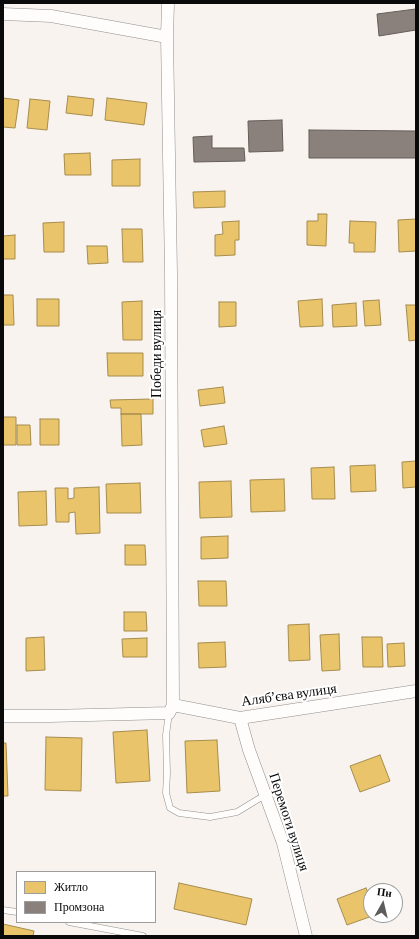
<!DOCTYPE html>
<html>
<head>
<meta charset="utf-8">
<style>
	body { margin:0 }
	#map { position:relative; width:419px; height:939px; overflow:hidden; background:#f8f3ee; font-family:"Crimson Pro",serif }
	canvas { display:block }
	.frame { position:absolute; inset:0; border:4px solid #0a0a0a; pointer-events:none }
	.legend { position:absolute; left:16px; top:871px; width:140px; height:52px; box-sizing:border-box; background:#fff; border:1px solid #9d9d9d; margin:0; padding:5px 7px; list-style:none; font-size:12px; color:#0a0a0a }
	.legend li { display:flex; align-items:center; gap:8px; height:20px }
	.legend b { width:20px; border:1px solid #9d9d9d }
	.north { position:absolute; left:363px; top:883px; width:40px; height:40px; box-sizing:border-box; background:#fff; border:1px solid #9d9d9d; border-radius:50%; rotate:8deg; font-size:11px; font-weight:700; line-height:16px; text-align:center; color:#0a0a0a }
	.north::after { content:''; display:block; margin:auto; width:14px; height:18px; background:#5d5c5a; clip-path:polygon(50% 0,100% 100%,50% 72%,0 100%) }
</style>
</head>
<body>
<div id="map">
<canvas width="419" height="939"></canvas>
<div class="frame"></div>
<ul class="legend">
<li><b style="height:11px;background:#e9c46a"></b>Житло</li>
<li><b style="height:11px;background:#8a817c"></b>Промзона</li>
</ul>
<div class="north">Пн</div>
</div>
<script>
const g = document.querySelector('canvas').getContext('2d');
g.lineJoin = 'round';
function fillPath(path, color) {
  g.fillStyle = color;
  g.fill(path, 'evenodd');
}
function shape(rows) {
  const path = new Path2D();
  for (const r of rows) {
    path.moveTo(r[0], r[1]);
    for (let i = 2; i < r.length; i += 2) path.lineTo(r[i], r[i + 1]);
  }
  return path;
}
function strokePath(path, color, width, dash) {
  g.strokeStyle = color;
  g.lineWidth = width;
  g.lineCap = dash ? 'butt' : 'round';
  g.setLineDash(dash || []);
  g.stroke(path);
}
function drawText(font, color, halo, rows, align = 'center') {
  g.font = font + ' "Crimson Pro",serif';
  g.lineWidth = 4;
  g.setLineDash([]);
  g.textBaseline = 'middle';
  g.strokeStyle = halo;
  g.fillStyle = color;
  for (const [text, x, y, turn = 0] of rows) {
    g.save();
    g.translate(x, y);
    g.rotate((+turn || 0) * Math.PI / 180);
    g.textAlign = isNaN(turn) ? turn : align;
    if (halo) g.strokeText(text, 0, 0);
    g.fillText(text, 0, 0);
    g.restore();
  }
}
const homes = shape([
	[68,96,94,99,92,116,66,113,68,96],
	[3,98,19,100,15,128,3,127,3,98],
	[107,98,147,103,144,125,105,120,107,98],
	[30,99,50,101,47,130,27,128,30,99],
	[90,153,91,175,65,175,64,154,90,153],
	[140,159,140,186,112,186,112,160,140,159],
	[225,191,225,207,194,208,193,192,225,191],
	[318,214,327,214,326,246,307,245,307,221,318,221,318,214],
	[416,219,416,251,399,252,398,220,416,219],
	[239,221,239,240,235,240,235,255,215,256,215,235,223,234,222,222,239,221],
	[350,221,376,222,375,252,354,252,354,243,349,243,350,221],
	[64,222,64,252,44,252,43,223,64,222],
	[122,229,142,229,143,262,123,262,122,229],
	[15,235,15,259,3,259,3,236,15,235],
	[87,246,107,246,108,263,88,264,87,246],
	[3,295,13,295,14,325,3,325,3,295],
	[37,299,59,299,59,326,37,326,37,299],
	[322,299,323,326,300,327,298,301,322,299],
	[379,300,381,325,365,326,363,301,379,300],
	[142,301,142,340,123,340,122,302,142,301],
	[219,302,236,302,236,326,219,327,219,302],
	[356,303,357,326,333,327,332,305,356,303],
	[406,305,416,305,416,340,409,341,406,305],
	[107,353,143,353,143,376,108,376,107,353],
	[223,387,225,403,200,406,198,390,223,387],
	[153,399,153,414,121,414,121,408,111,408,110,400,153,399],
	[121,414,141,414,142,445,122,446,121,414],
	[3,417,16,417,16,445,3,445,3,417],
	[40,419,59,419,59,445,40,445,40,419],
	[17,425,30,425,31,445,17,445,17,425],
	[224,426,227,444,204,447,201,430,224,426],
	[416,461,416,487,403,488,402,462,416,461],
	[375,465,376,491,351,492,350,466,375,465],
	[334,467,335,499,312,499,311,468,334,467],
	[284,479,285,511,251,512,250,480,284,479],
	[231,481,232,517,200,518,199,482,231,481],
	[140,483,141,513,107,513,106,484,140,483],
	[99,487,100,533,76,534,75,512,69,513,69,522,56,522,55,488,68,488,68,499,74,498,74,488,99,487],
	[46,491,47,525,19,526,18,492,46,491],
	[228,536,228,558,201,559,201,537,228,536],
	[125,545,145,545,146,565,125,565,125,545],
	[198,581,226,581,227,606,199,606,198,581],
	[124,612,146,612,147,631,124,631,124,612],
	[309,624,310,660,289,661,288,625,309,624],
	[339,634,340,670,322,671,320,635,339,634],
	[44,637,45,670,26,671,26,638,44,637],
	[362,637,382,637,383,667,363,667,362,637],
	[147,638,147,657,123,657,122,639,147,638],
	[225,642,226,667,199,668,198,643,225,642],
	[404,643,405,666,388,667,387,644,404,643],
	[147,730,150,781,116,783,113,732,147,730],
	[46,737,82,738,81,791,45,790,46,737],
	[217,740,220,791,187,793,185,741,217,740],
	[3,743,6,743,8,796,3,796,3,743],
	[380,755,390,781,360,792,350,766,380,755],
	[179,883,252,899,246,925,174,909,179,883],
	[366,888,371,900,371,915,375,915,347,925,337,899,366,888],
	[3,924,34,931,33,936,3,936,3,924]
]);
const industry = shape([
	[416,9,416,30,379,36,377,14,416,9],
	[282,120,283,151,249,152,248,121,282,120],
	[309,130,416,131,416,158,309,158,309,130],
	[212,136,212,148,244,148,245,161,194,162,193,137,212,136]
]);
const lane = shape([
	[169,713,166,735,167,773,166,793,170,808,179,813,210,817,237,812,265,795],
	[3,910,17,912],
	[69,922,143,936]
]);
const street = shape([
	[168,3,167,37,171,273,173,705],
	[3,14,51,16,167,37],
	[3,716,50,716,169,713,173,705,240,718,416,691],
	[240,718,249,750,283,843,306,936]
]);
const streetNames = [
	["Победи вулиця",157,354,-90],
	["Аляб’єва вулиця",289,695,-8],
	["Перемоги вулиця",289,822,72]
];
fillPath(homes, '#e9c46a');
strokePath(homes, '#a68c4d', 1);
fillPath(industry, '#8a817c');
strokePath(industry, '#645d5a', 1);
strokePath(lane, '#918f8d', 7);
strokePath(street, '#918f8d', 13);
strokePath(lane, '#fefdfc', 6);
strokePath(street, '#fefdfc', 12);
drawText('14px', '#0a0a0a', '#fff', streetNames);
</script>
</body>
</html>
